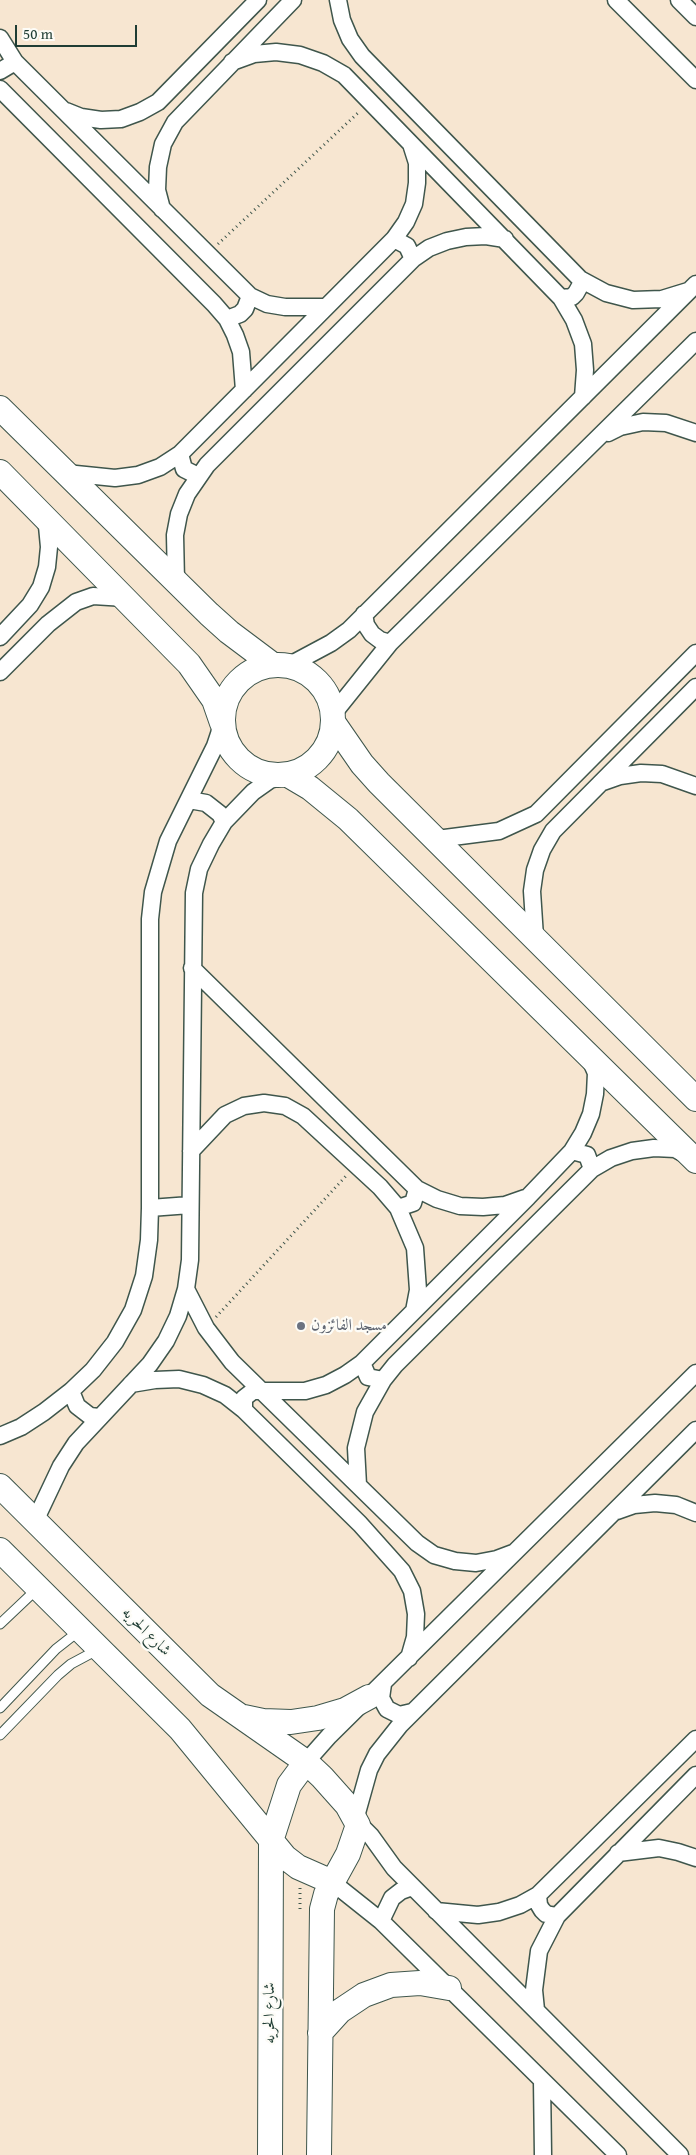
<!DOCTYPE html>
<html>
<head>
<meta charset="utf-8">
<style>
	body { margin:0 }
	#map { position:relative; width:696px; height:2155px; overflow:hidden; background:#f7e6d1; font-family:"Gentium Book Plus",serif }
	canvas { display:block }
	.scale { position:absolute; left:15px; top:25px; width:122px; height:22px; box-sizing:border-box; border:2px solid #1f3d34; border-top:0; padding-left:6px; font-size:15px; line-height:18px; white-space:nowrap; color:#1f3d34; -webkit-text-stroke:4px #fdfcf7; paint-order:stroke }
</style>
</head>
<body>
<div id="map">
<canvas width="696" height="2155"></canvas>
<div class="scale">50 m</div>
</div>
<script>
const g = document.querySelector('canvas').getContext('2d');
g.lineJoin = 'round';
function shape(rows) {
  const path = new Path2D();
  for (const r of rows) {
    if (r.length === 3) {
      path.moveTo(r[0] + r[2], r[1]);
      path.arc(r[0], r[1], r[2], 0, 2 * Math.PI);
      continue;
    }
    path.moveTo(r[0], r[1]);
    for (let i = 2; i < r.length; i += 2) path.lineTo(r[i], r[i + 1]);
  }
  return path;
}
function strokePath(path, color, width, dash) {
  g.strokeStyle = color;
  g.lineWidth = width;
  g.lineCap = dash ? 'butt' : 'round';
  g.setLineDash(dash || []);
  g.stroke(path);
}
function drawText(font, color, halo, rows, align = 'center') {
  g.font = font + ' "Gentium Book Plus",Amiri,serif';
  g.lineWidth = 4.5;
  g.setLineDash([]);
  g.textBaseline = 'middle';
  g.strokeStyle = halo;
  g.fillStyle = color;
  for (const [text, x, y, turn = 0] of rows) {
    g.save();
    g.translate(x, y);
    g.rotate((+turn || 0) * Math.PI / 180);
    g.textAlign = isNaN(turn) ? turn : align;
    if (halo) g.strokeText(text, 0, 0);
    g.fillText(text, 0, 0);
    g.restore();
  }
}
const path = shape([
	[218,244,359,112],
	[216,1317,346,1176],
	[300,1888,300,1912]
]);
const lane = shape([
	[0,1624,38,1588],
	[0,1708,56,1649,79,1631],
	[0,1735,58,1675,71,1664,99,1649]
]);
const street = shape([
	[338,0,342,20,350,39,362,56,580,279,606,293,633,300,662,299,688,291],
	[616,0,696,80],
	[679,0,696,17],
	[0,38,15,62,250,296,267,304,285,307,326,307],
	[232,62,254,54,276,52,300,55,323,63,344,75,561,298,574,320,583,344,585,370,583,397],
	[0,71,15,62],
	[0,89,214,304,227,319,235,335,241,352,244,390],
	[66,111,81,117,101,120,121,119,140,112,158,102,258,0],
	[162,209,157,190,158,167,163,144,175,122,293,0],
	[394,239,407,246,413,259],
	[561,298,572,297,576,293,581,284,580,279],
	[227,319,240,314,245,309,250,296],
	[608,433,620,427,643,422,666,423,696,433],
	[180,454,184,469,198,476],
	[66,473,115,478,138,475,160,467,180,454,394,239,406,222,414,204,417,183,417,163,411,144],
	[176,581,175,535,179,514,187,494,207,465,413,259,429,248,447,241,466,237,486,236,505,239],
	[364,614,366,625,372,634,380,640,390,643],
	[0,637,30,605,41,587,47,567,49,547,47,526,42,517],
	[288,666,331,643,349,630,696,284],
	[0,672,48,624,76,602,93,596,125,598],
	[333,714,390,643,696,341],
	[603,782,620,776,641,773,662,774,696,786],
	[189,800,206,803,220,814,224,822],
	[437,839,499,831,536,814,696,653],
	[535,937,532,891,535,870,542,850,553,831,696,687],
	[192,968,417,1189,437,1199,460,1206,483,1207,505,1205,525,1198],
	[191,1151,225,1115,244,1106,264,1103,285,1106,303,1116,380,1187,398,1208,415,1248,418,1290,414,1311],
	[572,1151,587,1155,592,1169],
	[150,1208,190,1205],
	[398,1208,413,1203,417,1189],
	[186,1289,206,1328,232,1362,417,1543,434,1555,455,1561,476,1563,497,1559,513,1553],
	[362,1363,368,1377,383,1380],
	[131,1384,155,1380,179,1379,203,1385,225,1395,244,1410,360,1524,402,1571,412,1591,416,1614,415,1637,409,1658],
	[71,1391,77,1406,90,1416,99,1417],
	[244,1410,244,1398,253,1391,305,1391,326,1385,345,1375,362,1363,528,1197,572,1151,583,1133,591,1114,595,1094,596,1073,590,1059],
	[0,1436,21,1427,44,1412,71,1391,93,1370,115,1342,133,1310,144,1276,149,1240,150,1208,150,919,153,892,168,841,215,746,222,725],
	[358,1485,356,1448,365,1412,383,1380,395,1365,592,1169,611,1158,632,1151,654,1148,675,1149,686,1155],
	[617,1511,634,1505,655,1503,676,1505,696,1513],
	[35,1521,61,1466,76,1443,150,1364,166,1341,178,1316,186,1289,190,1260,194,893,199,869,211,844,224,822,253,792,270,780,286,775],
	[383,1684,381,1698,387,1709,399,1715,412,1712],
	[306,1762,329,1736,696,1373],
	[618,1853,659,1848,678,1852,696,1858],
	[332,1882,381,1921,618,2155],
	[538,1895,539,1905,542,1910,546,1914,557,1916],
	[436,1911,478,1915,499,1912,520,1905,538,1895,696,1739],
	[381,1921,392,1898,401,1891,412,1887],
	[536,2010,534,1990,539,1951,557,1916,696,1775],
	[542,2080,543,2155],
	[680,2155,394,1868,371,1836,355,1820,369,1770,377,1754,400,1725,696,1430]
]);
const secondary = shape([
	[0,408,209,614,229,632,273,665],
	[0,472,189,664,214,700,222,723],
	[278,720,55],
	[333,722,362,764,379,783,696,1099],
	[288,775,310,788,348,819,696,1161],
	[0,1486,210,1695,306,1762,322,1777,347,1805,358,1825,348,1854,326,1894,322,1909,319,2155],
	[0,1550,180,1729,285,1857,298,1867,332,1882],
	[244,1717,263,1721,291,1722,318,1718,345,1710,369,1697],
	[320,2033,340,2011,364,1995,391,1985,420,1983,449,1988],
	[270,2155,271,1841,289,1785,306,1762]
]);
const markers = [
	[301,1326,5,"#6b7280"]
];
const worshipNames = [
	["مسجد الفائزون",311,1326]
];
const streetNames = [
	["شارع الحريه",146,1632,45],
	["شارع الحريه",270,2013,-90]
];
strokePath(lane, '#3f564c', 11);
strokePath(street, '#3f564c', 19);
strokePath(secondary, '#3f564c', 26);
strokePath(path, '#3f564c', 3, [1, 4]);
strokePath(lane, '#fff', 9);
strokePath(street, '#fff', 16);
strokePath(secondary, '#fff', 24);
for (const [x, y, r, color] of markers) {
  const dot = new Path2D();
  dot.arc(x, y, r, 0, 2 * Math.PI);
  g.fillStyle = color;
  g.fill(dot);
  strokePath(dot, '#fdfcf7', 2);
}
drawText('16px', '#5b616d', '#fdfcf7', worshipNames, 'left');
drawText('16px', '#1f3d34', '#fdfcf7', streetNames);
</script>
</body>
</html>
